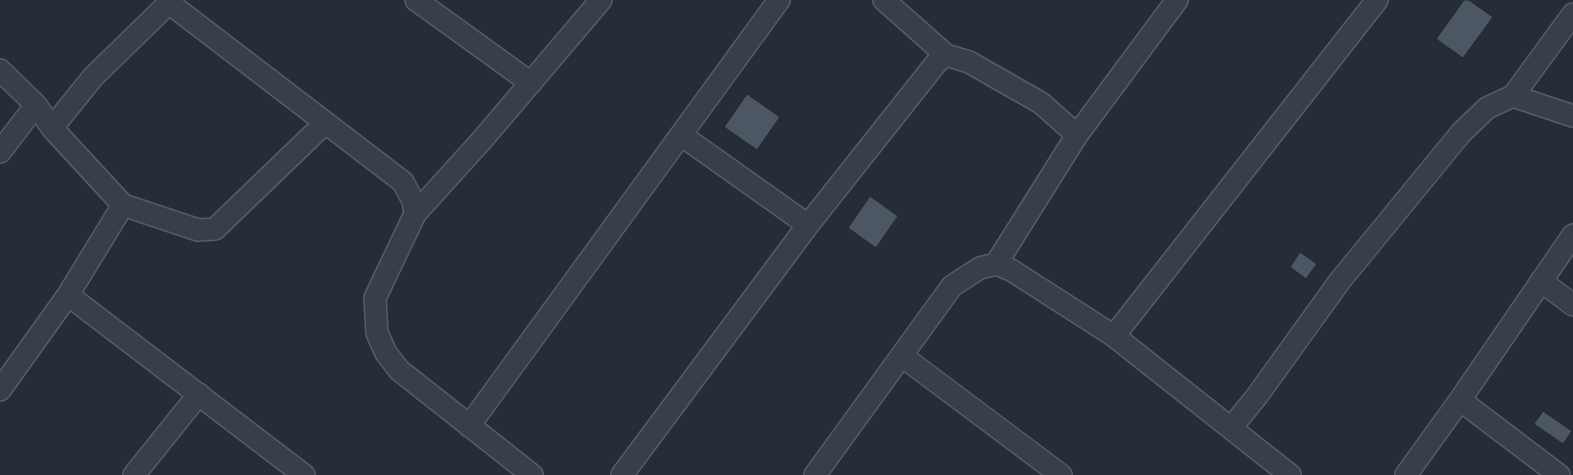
<!DOCTYPE html>
<html>
<head>
<meta charset="utf-8">
<style>
	body { margin:0 }
	canvas { display:block; background:#242d38 }
</style>
</head>
<body>
<canvas width="1573" height="475"></canvas>
<script>
const g = document.querySelector('canvas').getContext('2d');
g.lineJoin = 'round';
function fillPath(path, color) {
  g.fillStyle = color;
  g.fill(path, 'evenodd');
}
function shape(rows) {
  const path = new Path2D();
  for (const r of rows) {
    path.moveTo(r[0], r[1]);
    for (let i = 2; i < r.length; i += 2) path.lineTo(r[i], r[i + 1]);
  }
  return path;
}
function strokePath(path, color, width, dash) {
  g.strokeStyle = color;
  g.lineWidth = width;
  g.lineCap = dash ? 'butt' : 'round';
  g.setLineDash(dash || []);
  g.stroke(path);
}
const building = shape([
	[1464,0,1469,0,1493,17,1463,58,1436,39,1464,0],
	[747,94,780,117,757,150,724,127,747,94],
	[870,196,898,216,876,248,848,228,870,196],
	[1300,252,1317,264,1306,279,1290,267,1300,252],
	[1543,411,1572,431,1563,444,1534,424,1543,411]
]);
const minor = shape([
	[416,0,531,83],
	[884,0,946,55,969,62,1041,103,1077,135,996,264],
	[0,70,36,105,52,128,123,205,68,295,304,475],
	[1513,96,1573,14],
	[52,128,93,77,169,3,403,182,413,201,415,214,375,298,377,333,386,353,399,370,532,475],
	[681,135,808,225],
	[1077,135,1177,0],
	[0,152,36,105],
	[123,205,198,230,215,229,325,123],
	[415,214,482,140,601,0],
	[1541,281,1573,305],
	[1114,336,1377,0],
	[902,356,1061,475],
	[0,390,68,295],
	[1460,400,1559,475],
	[469,426,779,0],
	[1231,428,1257,396,1339,282,1461,133,1487,108,1513,96,1573,116],
	[134,475,199,394],
	[622,475,808,225,937,62,946,55],
	[815,475,952,286,980,268,996,264,1011,270,1114,336,1290,475],
	[1406,475,1460,400,1573,235]
]);
fillPath(building, '#4d5764');
strokePath(building, '#1f2630', 1);
strokePath(minor, '#565d67', 24);
strokePath(minor, '#373f49', 21);
</script>
</body>
</html>
